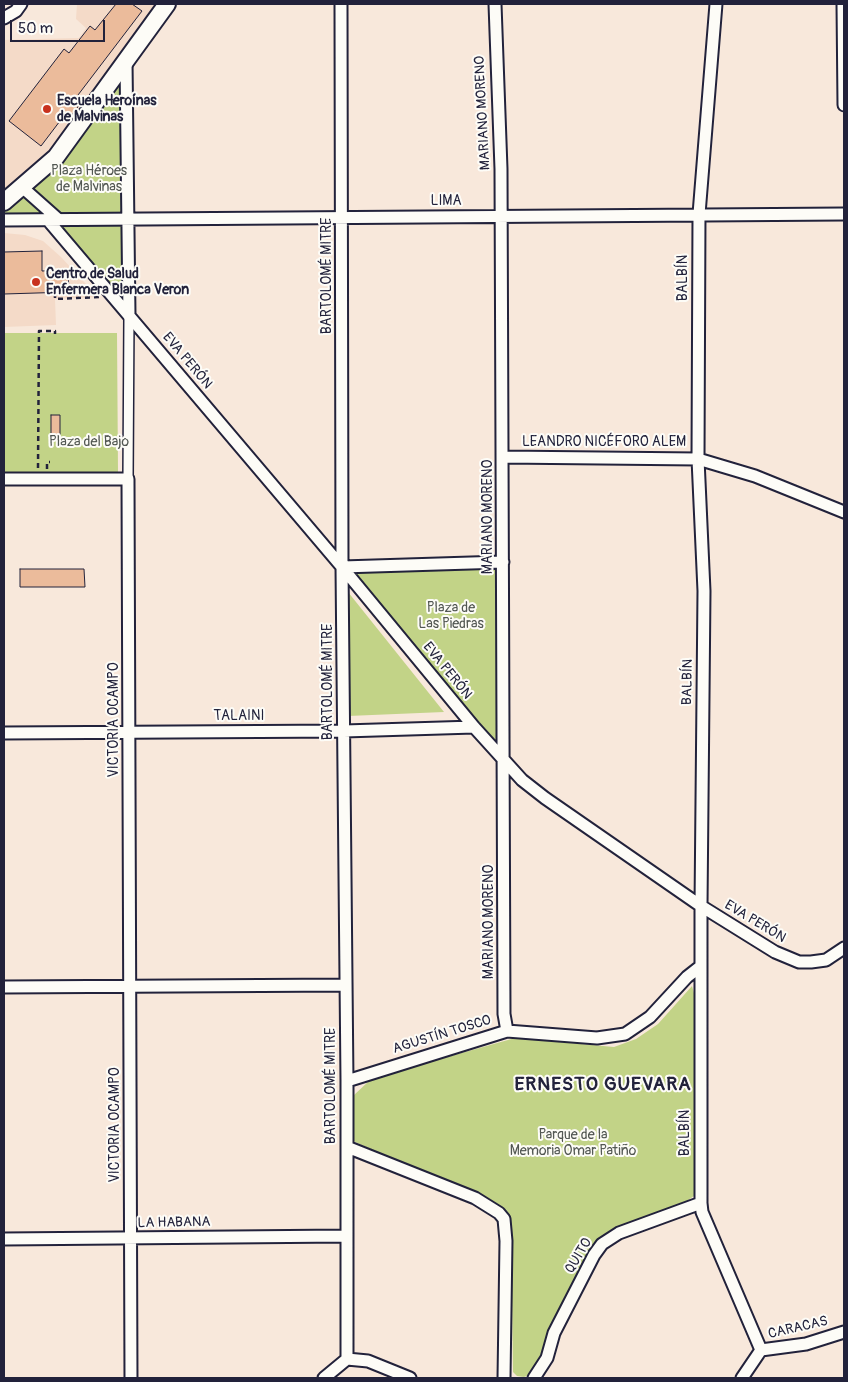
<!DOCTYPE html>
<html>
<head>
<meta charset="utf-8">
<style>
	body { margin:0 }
	#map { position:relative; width:848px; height:1382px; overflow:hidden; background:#f8e8db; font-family:Pangolin,sans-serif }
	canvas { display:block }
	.frame { position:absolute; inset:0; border:5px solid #22223b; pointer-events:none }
	.scale { position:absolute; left:10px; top:20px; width:95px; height:22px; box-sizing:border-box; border:2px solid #22223b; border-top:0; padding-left:6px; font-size:15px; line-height:18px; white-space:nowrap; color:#22223b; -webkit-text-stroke:4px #fdfcf7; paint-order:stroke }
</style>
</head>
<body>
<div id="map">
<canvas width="848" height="1382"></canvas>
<div class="frame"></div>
<div class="scale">50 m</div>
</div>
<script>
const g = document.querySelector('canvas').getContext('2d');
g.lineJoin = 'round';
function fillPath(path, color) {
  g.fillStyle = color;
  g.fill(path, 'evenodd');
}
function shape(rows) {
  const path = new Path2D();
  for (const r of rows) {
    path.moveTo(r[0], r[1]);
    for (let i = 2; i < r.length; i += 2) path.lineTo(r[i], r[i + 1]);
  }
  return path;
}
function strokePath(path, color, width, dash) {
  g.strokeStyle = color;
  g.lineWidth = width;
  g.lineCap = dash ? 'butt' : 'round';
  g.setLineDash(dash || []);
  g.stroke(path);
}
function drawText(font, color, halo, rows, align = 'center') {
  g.font = font + ' Pangolin,sans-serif';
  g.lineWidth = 4;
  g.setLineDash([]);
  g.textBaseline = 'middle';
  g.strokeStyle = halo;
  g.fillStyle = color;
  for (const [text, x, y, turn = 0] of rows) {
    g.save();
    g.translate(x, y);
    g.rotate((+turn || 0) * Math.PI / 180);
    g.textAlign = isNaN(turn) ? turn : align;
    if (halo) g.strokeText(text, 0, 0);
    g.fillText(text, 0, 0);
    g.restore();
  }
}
const built = shape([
	[77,4,167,4,56,157,4,202,4,40,79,38,86,28,76,19],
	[4,233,25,235,43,241,61,257,98,297,55,299,56,325,4,327]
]);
const green = shape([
	[126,61,129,315,47,219,4,220,4,202,31,181],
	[4,333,117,333,118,473,4,474],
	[503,562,504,762,342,567],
	[348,592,444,712,348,716],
	[692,986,694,993,695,1017,697,1191,694,1196,681,1205,593,1244,532,1374,524,1377,517,1376,513,1372,511,1222,504,1213,489,1202,353,1141,354,1095,369,1081,419,1065,515,1038,614,1047,636,1039,658,1024]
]);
const building = shape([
	[116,4,132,4,142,11,78,95,83,100,68,120,63,117,41,146,9,121,64,49,69,53,90,26,95,30,116,4],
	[42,251,42,271,68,270,69,292,4,294,4,252,42,251],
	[51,415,60,415,60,435,51,436,51,415],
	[20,569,84,569,85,587,20,587,20,569]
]);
const path = shape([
	[55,293,55,299,99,297],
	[38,468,39,331,55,331,55,334],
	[47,469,47,462,50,462]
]);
const pedestrian = shape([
	[128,479,129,315]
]);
const minor = shape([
	[341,4,342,567,347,1081,347,1359],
	[495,4,501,169,504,1014,507,1031],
	[716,4,699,214,698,459,704,591,701,906,701,1203,702,1212,761,1350],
	[843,4,844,105],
	[4,18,16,11,21,4],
	[126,61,129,315],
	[22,187,58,219],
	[47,219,342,567,474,727,522,780,545,798,701,906,775,952,799,962,811,962,826,960,844,948],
	[4,220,844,214],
	[503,457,698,459,755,476,844,512],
	[4,479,128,479,131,1378],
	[342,567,503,562],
	[4,733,344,731,474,727],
	[4,987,346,985],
	[347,1081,507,1031,597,1038,625,1034,650,1017,687,977,701,966],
	[347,1147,475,1198,499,1213,504,1219,506,1241,504,1378],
	[4,1239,345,1236],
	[761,1350,806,1344,844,1332],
	[324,1378,347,1359,368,1361,410,1378],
	[534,1378,547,1358,554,1333,594,1255,602,1244,619,1233,701,1203],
	[742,1378,761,1350]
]);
const secondary = shape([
	[4,202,56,157,167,4]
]);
const markers = [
	[47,109,5,"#c8321e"],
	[36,282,5,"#c8321e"]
];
const poiNames = [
	["Escuela Heroínas",57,101],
	["de Malvinas",57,117],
	["Centro de Salud",46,274],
	["Enfermera Blanca Veron",46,290]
];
const streetNames = [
	["MARIANO MORENO",483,113,-93],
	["LIMA",446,201],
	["BARTOLOMÉ MITRE",327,276,-90],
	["BALBÍN",683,278,-90],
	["EVA PERÓN",187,361,50],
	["LEANDRO NICÉFORO ALEM",604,442],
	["MARIANO MORENO",488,517,-90],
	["EVA PERÓN",447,671,51],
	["BARTOLOMÉ MITRE",328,682,-90],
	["BALBÍN",688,682,-89],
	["TALAINI",239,716],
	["VICTORIA OCAMPO",114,720,-90],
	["MARIANO MORENO",489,922,-90],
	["EVA PERÓN",755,922,31],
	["AGUSTÍN TOSCO",442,1035,-17],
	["BARTOLOMÉ MITRE",331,1086,-90],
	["VICTORIA OCAMPO",115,1125,-90],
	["BALBÍN",685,1133,-90],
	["LA HABANA",174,1223,-1],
	["QUITO",579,1256,-59],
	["CARACAS",798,1328,-13]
];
const parkNames = [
	["Plaza Héroes",89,171],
	["de Malvinas",89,187],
	["Plaza del Bajo",89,442],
	["Plaza de",451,608],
	["Las Piedras",451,624],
	["Parque de la",573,1135],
	["Memoria Omar Patiño",573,1151]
];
const districtNames = [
	["ERNESTO GUEVARA",603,1085]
];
fillPath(built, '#f4dac8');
fillPath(green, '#c2d387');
fillPath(building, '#ebbb9b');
strokePath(building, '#22223b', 1);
strokePath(pedestrian, '#22223b', 12);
strokePath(minor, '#22223b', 15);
strokePath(secondary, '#22223b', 20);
strokePath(path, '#22223b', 2.5, [5, 4]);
strokePath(pedestrian, '#fdfcf7', 9);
strokePath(minor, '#fdfcf7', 11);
strokePath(secondary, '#fdfcf7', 16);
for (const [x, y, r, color] of markers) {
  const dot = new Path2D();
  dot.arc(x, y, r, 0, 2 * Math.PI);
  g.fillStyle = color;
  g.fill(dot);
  strokePath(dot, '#fdfcf7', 2);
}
drawText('bold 14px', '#22223b', '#fdfcf7', poiNames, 'left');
drawText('14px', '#22223b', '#fdfcf7', streetNames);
drawText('14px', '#525752', '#fdfcf7', parkNames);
g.letterSpacing = '1px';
drawText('bold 19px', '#22223b', '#fdfcf7', districtNames);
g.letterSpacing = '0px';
</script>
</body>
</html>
